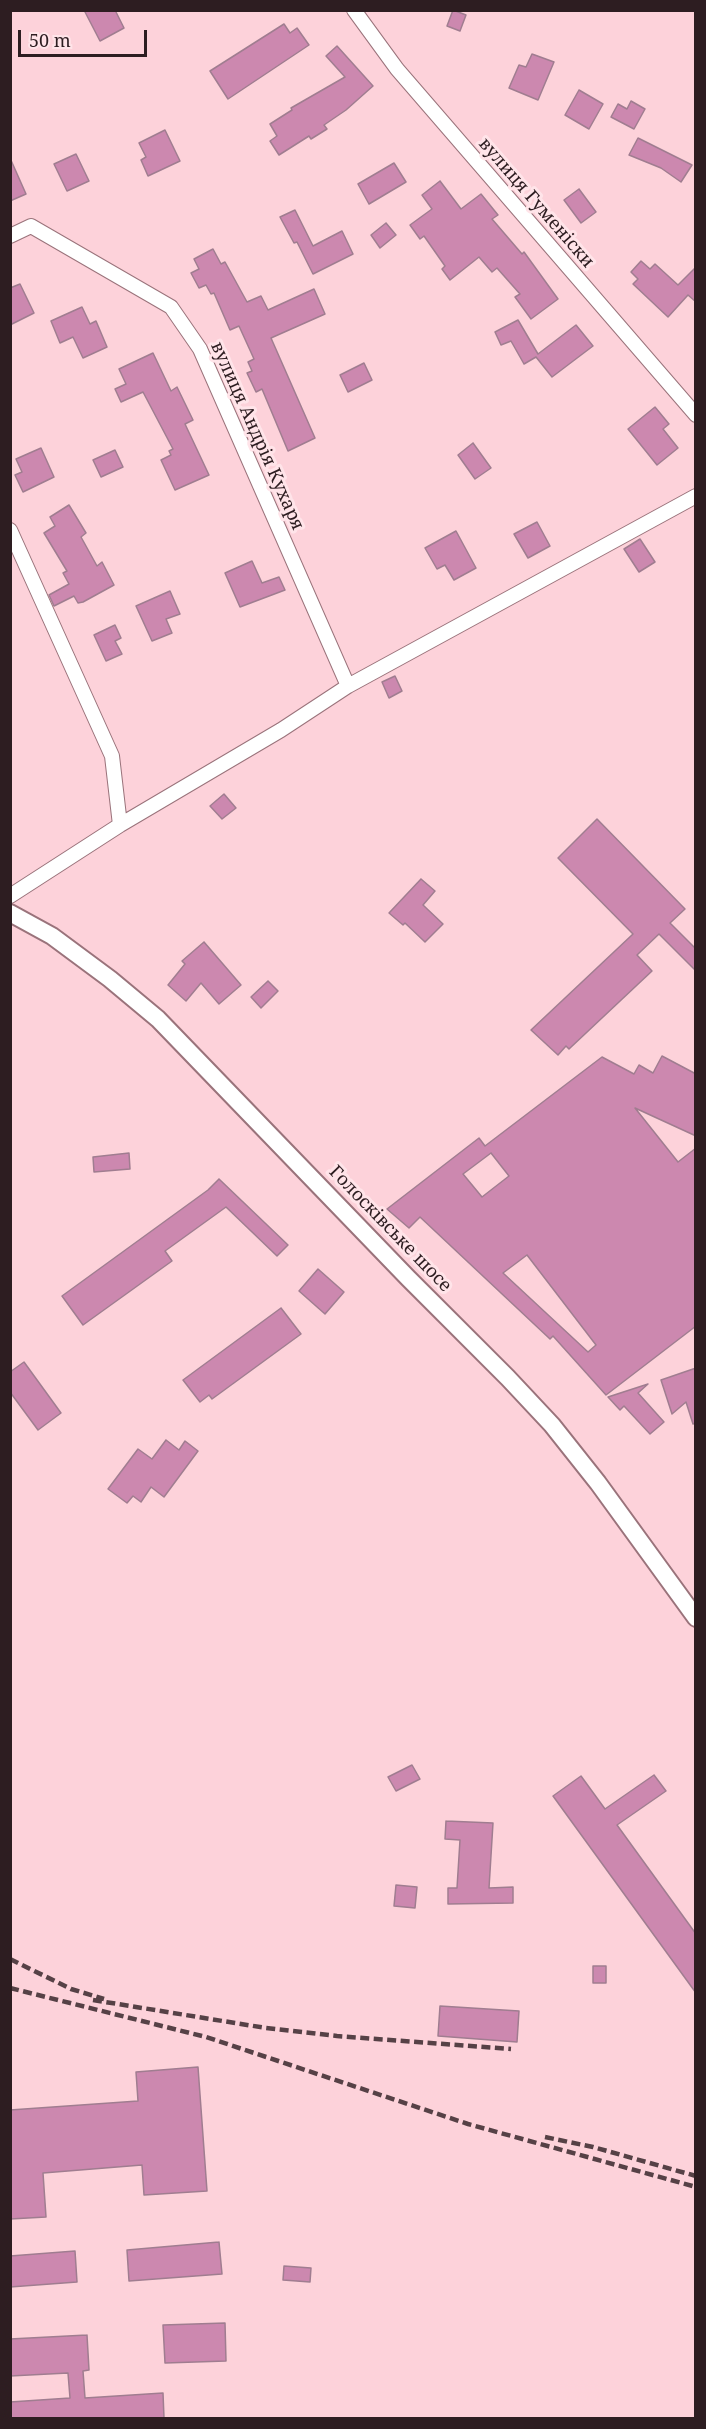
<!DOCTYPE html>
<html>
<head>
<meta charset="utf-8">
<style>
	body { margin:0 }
	#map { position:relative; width:706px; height:2429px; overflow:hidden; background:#fdd2da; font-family:"Noto Serif",serif }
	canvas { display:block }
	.frame { position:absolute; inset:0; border:12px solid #2d1d21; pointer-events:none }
	.scale { position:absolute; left:18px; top:30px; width:129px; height:27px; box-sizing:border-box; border:3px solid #2d1d21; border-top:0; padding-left:8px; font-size:18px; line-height:21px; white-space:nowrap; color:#2d1d21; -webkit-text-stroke:4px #ffe4e9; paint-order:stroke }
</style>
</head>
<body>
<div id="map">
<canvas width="706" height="2429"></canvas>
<div class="frame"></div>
<div class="scale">50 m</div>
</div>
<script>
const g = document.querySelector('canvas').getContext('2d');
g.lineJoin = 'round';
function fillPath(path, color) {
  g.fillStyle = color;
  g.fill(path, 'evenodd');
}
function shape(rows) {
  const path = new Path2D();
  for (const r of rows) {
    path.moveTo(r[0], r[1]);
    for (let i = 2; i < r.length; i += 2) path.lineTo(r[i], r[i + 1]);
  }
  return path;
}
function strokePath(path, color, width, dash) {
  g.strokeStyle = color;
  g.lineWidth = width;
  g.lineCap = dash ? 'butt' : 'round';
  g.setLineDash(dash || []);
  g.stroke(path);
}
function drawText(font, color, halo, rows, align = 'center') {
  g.font = font + ' "Noto Serif",serif';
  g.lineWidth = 6;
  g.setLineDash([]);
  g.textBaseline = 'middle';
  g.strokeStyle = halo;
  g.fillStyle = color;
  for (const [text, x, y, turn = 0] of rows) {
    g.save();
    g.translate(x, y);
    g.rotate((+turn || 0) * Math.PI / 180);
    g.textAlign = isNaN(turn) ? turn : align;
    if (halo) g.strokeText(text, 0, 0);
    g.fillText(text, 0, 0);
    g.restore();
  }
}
const building = shape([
	[84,10,115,10,124,28,100,41,84,10],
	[453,10,466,15,460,31,447,26,453,10],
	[284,24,290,33,297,28,309,45,228,99,210,71,284,24],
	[337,46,373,86,346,110,324,125,327,129,311,139,309,136,279,155,270,141,277,136,270,124,292,110,291,108,345,77,326,56,337,46],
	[532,54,554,62,538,100,509,88,519,65,526,67,532,54],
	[579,90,603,104,589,129,565,115,579,90],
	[631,101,645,109,634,129,611,117,618,104,627,109,631,101],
	[165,130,180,161,148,176,141,160,146,157,139,143,165,130],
	[638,138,692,165,681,182,661,168,629,155,638,138],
	[76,154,89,181,67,191,54,164,76,154],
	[10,158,26,194,10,201,10,158],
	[394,163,406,182,369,204,358,184,394,163],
	[440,181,461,209,481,194,498,215,492,219,522,254,524,252,558,299,531,319,515,297,520,294,497,268,492,272,479,257,450,280,442,269,445,266,424,236,420,239,410,225,432,209,422,195,440,181],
	[579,189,596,212,581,223,564,200,579,189],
	[295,210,313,246,342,231,353,254,313,274,297,242,294,243,280,217,295,210],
	[386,223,396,235,380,248,371,235,386,223],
	[213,249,221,264,225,262,247,302,261,296,268,310,314,289,325,314,271,338,315,438,288,451,262,389,256,392,247,373,252,371,248,362,254,359,239,326,230,330,214,293,211,294,206,285,199,288,191,273,199,269,194,259,213,249],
	[641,261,650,269,655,264,678,285,696,267,696,302,688,295,668,317,633,284,638,279,631,272,641,261],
	[20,284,34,313,10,325,10,288,20,284],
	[82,307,90,324,96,321,107,347,83,358,73,337,60,343,51,321,82,307],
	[518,320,538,354,576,325,593,346,552,377,536,357,524,364,511,341,501,345,495,332,518,320],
	[153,353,171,391,177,387,193,420,185,424,209,475,175,490,161,460,171,455,169,451,173,449,143,392,121,402,115,389,126,384,119,369,153,353],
	[364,363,372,380,348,392,340,375,364,363],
	[655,407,669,424,663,429,678,448,657,465,628,429,655,407],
	[473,443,491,468,475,479,458,455,473,443],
	[41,448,54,477,23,492,15,475,22,472,16,459,41,448],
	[115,450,123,467,101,477,93,460,115,450],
	[69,505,86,533,81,537,97,566,102,562,114,585,83,602,78,603,74,596,54,606,49,595,69,584,63,573,67,571,44,533,55,526,50,517,69,505],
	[537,522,550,546,528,558,514,534,537,522],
	[456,531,476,568,454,580,445,565,437,569,425,548,456,531],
	[640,539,655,562,639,572,624,549,640,539],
	[252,561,262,583,279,577,285,590,240,607,225,573,252,561],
	[170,591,180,614,166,619,172,633,152,641,136,606,170,591],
	[115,625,121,638,115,641,122,654,106,661,94,635,115,625],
	[395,676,402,691,389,698,382,682,395,676],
	[224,794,236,808,222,819,210,806,224,794],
	[597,819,685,909,670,923,696,949,696,971,659,934,637,955,652,971,569,1049,566,1046,558,1055,531,1030,633,934,558,858,597,819],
	[421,879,435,891,423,905,443,924,425,942,405,923,403,925,389,913,421,879],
	[204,942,241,985,219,1004,201,983,186,1001,168,985,185,964,182,961,204,942],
	[268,981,278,991,261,1008,251,997,268,981],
	[662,1056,696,1074,696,1136,635,1108,678,1162,696,1148,696,1326,606,1395,553,1336,550,1339,420,1217,409,1228,387,1209,479,1138,485,1146,602,1057,634,1074,639,1065,653,1073,662,1056],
	[491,1153,509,1176,482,1197,463,1174,491,1153],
	[527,1255,596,1345,588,1352,503,1273,527,1255],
	[129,1153,130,1169,94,1172,93,1157,129,1153],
	[219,1179,288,1245,277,1256,226,1207,165,1251,172,1261,83,1325,62,1296,208,1190,219,1179],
	[318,1269,344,1292,325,1314,299,1291,318,1269],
	[281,1308,301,1334,212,1399,209,1395,200,1402,183,1380,281,1308],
	[24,1362,61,1413,38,1430,10,1392,10,1372,24,1362],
	[696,1368,696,1423,693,1424,686,1402,672,1414,661,1380,696,1368],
	[648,1384,638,1393,664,1422,650,1434,624,1406,620,1410,608,1397,648,1384],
	[166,1440,179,1450,185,1441,198,1451,164,1497,151,1487,141,1502,133,1496,127,1503,108,1489,138,1449,152,1459,166,1440],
	[412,1765,420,1779,396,1791,388,1777,412,1765],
	[654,1775,666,1791,617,1825,696,1934,696,1993,553,1796,581,1776,605,1809,654,1775],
	[446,1821,493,1823,489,1888,513,1887,513,1903,448,1904,448,1888,457,1888,460,1840,445,1839,446,1821],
	[396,1885,417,1887,415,1908,394,1906,396,1885],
	[593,1966,606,1966,606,1983,593,1983,593,1966],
	[440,2006,519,2011,517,2042,438,2036,440,2006],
	[198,2067,207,2191,144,2195,142,2165,43,2173,46,2217,10,2219,10,2110,138,2101,136,2072,198,2067],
	[219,2242,222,2274,129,2281,127,2250,219,2242],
	[75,2251,77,2282,10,2287,10,2256,75,2251],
	[284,2266,311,2268,310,2282,283,2280,284,2266],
	[225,2323,226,2361,165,2363,163,2325,225,2323],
	[87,2335,89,2370,83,2371,85,2398,163,2393,164,2418,10,2418,10,2402,70,2398,68,2373,10,2376,10,2339,87,2335]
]);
const minor = shape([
	[354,10,397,69,696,415],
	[10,236,31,226,171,307,200,349,348,686],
	[10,530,112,756,120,825],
	[10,896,120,825,281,730,348,686,696,496]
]);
const tertiary = shape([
	[10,913,52,936,110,979,158,1019,408,1278,508,1378,552,1425,598,1483,696,1618]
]);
const rail = shape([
	[10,1959,71,1989,104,1999],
	[10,1988,206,2037,468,2124,696,2187],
	[93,2000,266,2028,337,2036,511,2049],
	[545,2137,593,2147,696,2176]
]);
const streetNames = [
	["вулиця Гуменіски",536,203,49],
	["вулиця Андрія Кухаря",257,436,66],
	["Голосківське шосе",390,1229,46]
];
fillPath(building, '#cc88af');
strokePath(building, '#a07d90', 1.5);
strokePath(minor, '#9a737b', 16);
strokePath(tertiary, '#9a737b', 20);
strokePath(minor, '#fff', 14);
strokePath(tertiary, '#fff', 16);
strokePath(rail, '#564146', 4.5, [9, 4.5]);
drawText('18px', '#2d1d21', '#ffe4e9', streetNames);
</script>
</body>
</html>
